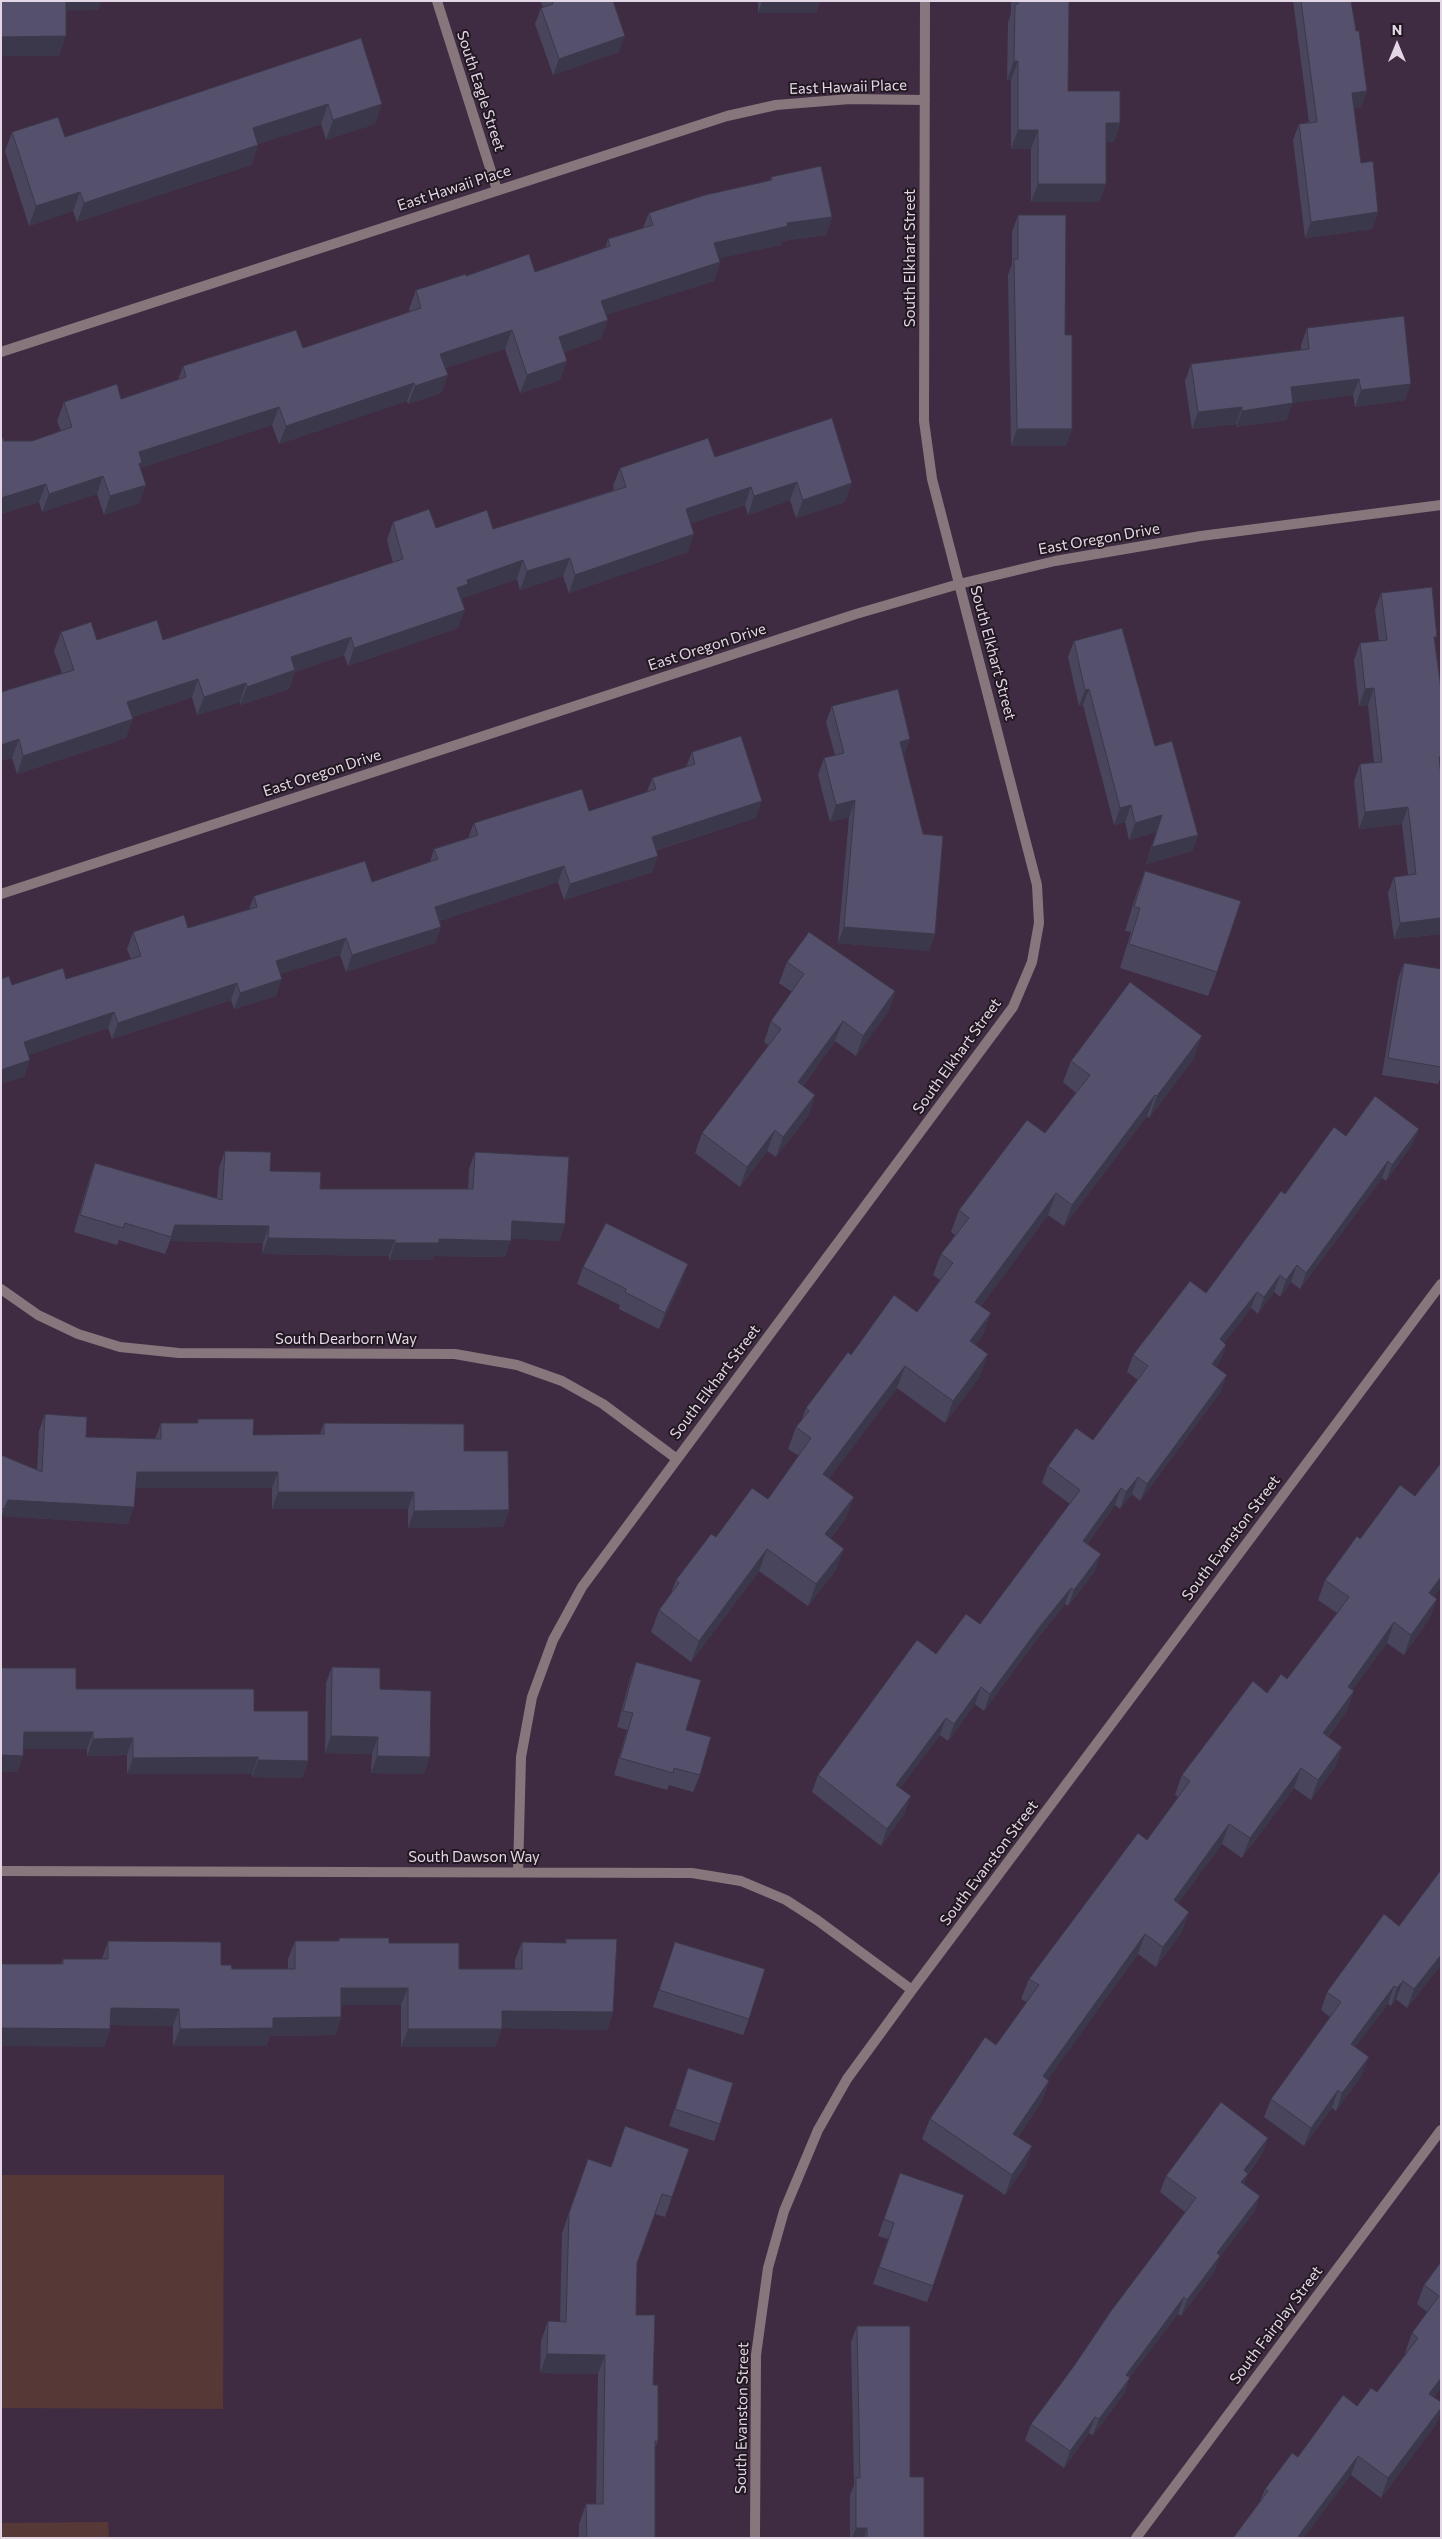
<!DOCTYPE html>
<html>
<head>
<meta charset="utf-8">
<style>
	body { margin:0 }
	#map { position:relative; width:1442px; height:2539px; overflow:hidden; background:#402c42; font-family:Commissioner,sans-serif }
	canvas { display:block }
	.frame { position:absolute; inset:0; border:2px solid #e4d7e5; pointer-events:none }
	.north { position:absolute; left:1372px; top:20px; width:50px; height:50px; -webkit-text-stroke:4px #211822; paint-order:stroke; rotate:0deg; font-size:14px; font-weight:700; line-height:20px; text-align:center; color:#e4d7e5 }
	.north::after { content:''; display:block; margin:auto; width:18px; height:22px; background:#e4d7e5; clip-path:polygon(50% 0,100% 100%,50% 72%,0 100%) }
</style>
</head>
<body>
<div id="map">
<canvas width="1442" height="2539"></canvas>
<div class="frame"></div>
<div class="north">N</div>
</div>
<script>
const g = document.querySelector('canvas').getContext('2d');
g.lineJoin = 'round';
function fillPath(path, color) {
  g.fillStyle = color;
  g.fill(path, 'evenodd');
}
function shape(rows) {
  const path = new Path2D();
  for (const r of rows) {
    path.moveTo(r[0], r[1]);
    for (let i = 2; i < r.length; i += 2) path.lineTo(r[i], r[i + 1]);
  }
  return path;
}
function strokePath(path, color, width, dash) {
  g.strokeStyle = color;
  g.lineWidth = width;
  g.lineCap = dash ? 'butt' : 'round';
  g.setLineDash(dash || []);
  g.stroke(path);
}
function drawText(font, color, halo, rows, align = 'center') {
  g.font = font + ' Commissioner,sans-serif';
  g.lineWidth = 4;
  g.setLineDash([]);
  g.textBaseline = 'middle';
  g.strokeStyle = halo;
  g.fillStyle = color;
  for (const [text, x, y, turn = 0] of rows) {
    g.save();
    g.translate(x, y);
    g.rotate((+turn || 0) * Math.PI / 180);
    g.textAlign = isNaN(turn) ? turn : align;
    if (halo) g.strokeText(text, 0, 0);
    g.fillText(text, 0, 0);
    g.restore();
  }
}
const green = shape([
	[1,2175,224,2175,223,2409,1,2408],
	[108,2522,109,2538,1,2538,1,2523]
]);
const street = shape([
	[437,1,497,190],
	[1,352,727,116,776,105,850,99,925,100],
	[1,894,856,614,959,584,1055,561,1201,536,1441,505],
	[1,1289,38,1315,78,1334,120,1347,179,1353,455,1354,517,1365,562,1381,603,1404,677,1459],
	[1,1871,692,1873,741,1881,786,1900,817,1920,912,1990],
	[518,1872,521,1757,532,1697,553,1640,582,1587,1013,1007,1032,962,1039,923,1037,885,932,479,924,421,925,1],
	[755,2538,756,2355,768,2268,784,2211,818,2130,847,2079,912,1990,1441,1284],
	[1136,2538,1441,2130]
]);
const wall = shape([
	[540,1,613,1,619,52,553,75,535,24,541,8,543,7],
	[758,1,820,1,816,13,758,13],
	[1011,1,1069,1,1068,91,1120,123,1114,142,1106,142,1106,184,1099,202,1031,202,1031,149,1011,149,1011,80,1007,80,1008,23,1011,13],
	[1293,1,1351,1,1367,91,1361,107,1354,108,1361,163,1378,212,1372,229,1305,238,1293,140,1299,124,1309,122],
	[361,38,375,124,326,140,321,124,258,144,258,145,251,165,77,222,73,211,29,226,5,151,12,132,65,137],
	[771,177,832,217,826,235,782,241,781,245,719,258,720,262,714,281,606,315,601,339,564,352,560,380,520,393,505,349,445,368,448,375,441,393,408,404,407,401,279,444,272,425,140,468,146,485,139,503,104,515,97,494,42,512,39,502,1,514,1,434,4,441,32,441,61,431,57,421,64,402,121,399,178,380,183,366,303,348,410,312,409,309,416,290,466,276,535,272,605,248,608,239,643,228,649,213,769,181],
	[1018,215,1065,335,1066,446,1011,446,1008,275,1012,264,1012,232],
	[1307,328,1405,400,1355,407,1353,395,1292,403,1286,420,1236,427,1236,424,1192,429,1185,381,1191,364,1301,350,1301,345],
	[832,418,845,502,796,518,790,500,748,515,745,505,691,523,688,552,569,593,563,576,520,590,517,579,463,598,462,601,458,628,348,666,344,655,295,672,289,689,240,705,240,702,197,715,192,697,132,717,126,738,17,774,12,758,1,761,1,692,62,673,54,651,61,632,97,640,163,640,393,563,387,540,393,522,436,528,493,529,614,490,613,486,620,468,715,457],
	[1381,593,1435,643,1441,689,1441,934,1394,939,1388,893,1394,877,1408,875,1402,824,1359,829,1354,781,1360,764,1374,762,1368,705,1359,706,1354,660,1360,643,1379,641,1375,610],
	[1074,641,1155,746,1198,835,1192,851,1146,864,1156,832,1129,840,1125,822,1114,825,1083,705,1079,706,1068,657],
	[832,706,904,756,903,756,935,934,929,951,838,943,849,817,830,822,818,775,824,758,835,755,826,722],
	[692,752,756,818,657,850,652,872,564,900,558,882,439,921,441,927,435,943,346,972,340,955,280,974,276,996,234,1009,231,1000,112,1039,108,1028,28,1055,24,1077,12,985,66,979,131,959,127,949,133,932,188,928,249,909,254,896,372,882,430,862,434,849,468,838,474,823,589,811,647,792,652,778,686,767],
	[1145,871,1217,972,1208,996,1120,968,1131,932,1125,931,1136,895],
	[787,962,895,991,888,1012,856,1056,835,1041,803,1086,815,1095,808,1116,776,1157,767,1151,740,1187,695,1153,702,1133,769,1046,764,1042,771,1021,792,992,779,983],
	[1404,963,1441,969,1441,1076,1438,1084,1382,1075,1398,979],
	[1194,1058,1149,1118,1147,1116,1064,1226,1048,1215,981,1306,983,1335,975,1345,980,1376,945,1423,897,1388,829,1478,846,1518,831,1538,836,1570,808,1606,759,1571,691,1662,651,1632,659,1610,671,1593,676,1580,716,1537,768,1499,799,1456,788,1449,796,1427,801,1421,806,1408,851,1355,917,1312,940,1280,933,1275,941,1254,955,1235,951,1232,959,1210,1045,1133,1076,1093,1063,1082,1071,1061],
	[1419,1129,1412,1145,1386,1181,1382,1178,1300,1289,1291,1282,1280,1297,1274,1292,1258,1314,1251,1308,1224,1343,1226,1345,1220,1361,1216,1367,1221,1391,1140,1501,1132,1494,1120,1509,1115,1505,1087,1544,1095,1571,1068,1606,1065,1604,1035,1642,984,1711,975,1704,948,1741,940,1735,900,1788,905,1813,881,1846,812,1792,818,1775,936,1654,980,1624,1070,1504,1042,1483,1048,1466,1093,1440,1138,1380,1127,1372,1133,1355,1206,1293,1285,1194,1346,1136],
	[225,1151,270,1171,320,1189,468,1189,469,1169,475,1152,565,1224,559,1241,511,1238,505,1257,434,1256,433,1260,389,1260,389,1256,262,1254,263,1243,170,1241,165,1254,119,1240,117,1245,74,1232,89,1180,95,1163,217,1198,219,1168],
	[583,1267,682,1281,659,1329,619,1309,620,1305,577,1284],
	[45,1414,86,1437,155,1439,161,1423,197,1423,198,1419,253,1435,320,1434,324,1423,464,1451,509,1510,503,1527,408,1528,408,1509,272,1509,272,1488,136,1488,128,1524,2,1516,1,1517,1,1455,37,1470,39,1431],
	[1441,1463,1441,1587,1434,1596,1437,1599,1429,1619,1404,1655,1387,1643,1352,1690,1347,1711,1328,1737,1342,1747,1335,1767,1311,1800,1294,1788,1242,1858,1222,1844,1178,1903,1182,1932,1156,1967,1138,1954,1047,2080,1049,2081,1042,2101,1018,2137,1032,2146,1025,2166,1005,2195,922,2139,930,2119,996,2045,1027,2002,1021,1999,1029,1979,1147,1840,1178,1797,1175,1795,1182,1775,1267,1693,1287,1679,1337,1613,1318,1600,1325,1580,1360,1539,1415,1496],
	[636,1662,686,1730,700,1775,693,1792,669,1785,667,1790,614,1775,627,1730,617,1727,630,1679],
	[332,1667,424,1774,371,1773,372,1754,325,1753,326,1683],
	[76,1689,254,1711,308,1761,302,1778,252,1777,252,1774,127,1774,127,1755,87,1756,87,1749,23,1749,23,1756,17,1772,1,1772],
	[1441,1870,1441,1965,1407,2008,1396,1999,1391,2006,1388,2004,1355,2047,1362,2075,1336,2111,1332,2108,1304,2146,1264,2117,1271,2099,1330,2017,1321,2010,1327,1992,1399,1926],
	[339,1938,389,1943,459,1969,515,1969,515,1960,522,1942,565,1943,566,1939,613,2012,607,2030,502,2028,495,2047,401,2047,401,2005,341,2005,341,2017,335,2035,270,2036,266,2046,173,2046,173,2026,110,2025,110,2029,104,2047,61,1964,63,1959,102,1959,108,1941,221,1965,232,1969,288,1969,288,1959,295,1941,338,1941],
	[675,1942,749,2019,743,2035,653,2007],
	[688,2068,720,2124,714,2141,669,2126],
	[1268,2138,1262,2154,1248,2174,1244,2184,1260,2196,1254,2212,1219,2258,1214,2272,1181,2316,1178,2314,1129,2378,1124,2394,1093,2435,1089,2433,1064,2468,1025,2440,1031,2424,1074,2366,1185,2212,1160,2192,1166,2176],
	[689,2149,665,2217,655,2214,637,2263,636,2315,653,2385,658,2441,655,2448,655,2538,579,2538,579,2524,586,2504,596,2504,598,2374,540,2373,541,2341,548,2321,560,2322,562,2233,588,2159,611,2167],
	[894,2190,933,2286,927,2302,873,2284,888,2239,878,2236],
	[1441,2262,1441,2387,1434,2397,1441,2402,1441,2411,1436,2424,1381,2498,1351,2475,1260,2501,1265,2489,1298,2457,1357,2406,1377,2392,1406,2354,1405,2353,1412,2333,1427,2312,1417,2304,1424,2285],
	[857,2326,910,2477,924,2538,850,2538,850,2495,854,2485,851,2342]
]);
const shadedWall = shape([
	[62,1,102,1,98,10,59,11],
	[762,1,820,1,816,13,758,13],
	[66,36,59,56,1,56,1,37],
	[625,36,619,52,553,75,559,59],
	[1014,61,1018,61,1011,80,1007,80],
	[1367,91,1361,107,1346,109,1352,93],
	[328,104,321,124,246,148,253,128],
	[382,104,375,124,326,140,333,120],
	[1106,123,1120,123,1114,142,1099,142],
	[1018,130,1038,130,1031,149,1011,149],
	[258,145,251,165,77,222,84,203],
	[1038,184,1106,184,1099,202,1031,202],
	[80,192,73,211,29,226,36,206],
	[1378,212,1372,229,1305,238,1311,222],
	[832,217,826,235,782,241,781,245,707,261,714,243,787,223],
	[720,262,714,281,594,319,601,301],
	[608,320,601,339,552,356,559,337],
	[512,330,505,349,434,372,440,354],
	[567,361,560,380,520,393,527,375],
	[448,375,441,393,408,404,415,386],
	[1359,379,1353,395,1285,404,1291,387],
	[414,383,407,401,279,444,286,426],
	[1411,384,1405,400,1355,407,1361,390],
	[1293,403,1286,420,1236,427,1242,411],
	[279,407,272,425,140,468,135,481,139,452],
	[1242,407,1236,424,1192,429,1198,412],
	[1017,429,1072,429,1066,446,1011,446],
	[103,476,97,494,42,512,49,494],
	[797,482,790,500,748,515,754,496],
	[852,483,845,502,796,518,803,500],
	[46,484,39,502,1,514,1,498],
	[146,485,139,503,104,515,110,496],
	[751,487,745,505,679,527,686,509],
	[694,534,688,552,569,593,575,575],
	[570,558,563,576,520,590,527,571],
	[523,560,517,579,463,598,461,603,457,588,467,580],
	[465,610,458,628,348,666,354,648],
	[351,637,344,655,295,672,289,689,240,705,247,687,291,657],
	[198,679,192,697,120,721,127,702],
	[246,683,240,702,197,715,204,697],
	[1374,688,1368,705,1359,706,1365,689],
	[1089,689,1083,705,1079,706,1085,690],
	[133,719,126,738,17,774,23,756],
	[19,739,12,758,1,761,1,745],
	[910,739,904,756,894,758,900,742],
	[1439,757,1441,757,1441,773,1432,773],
	[855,800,849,817,830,822,836,805],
	[762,801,756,818,646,853,652,837],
	[1131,805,1125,822,1114,825,1120,808],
	[1408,807,1402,824,1359,829,1365,812],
	[1162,815,1156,832,1129,840,1135,823],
	[1198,835,1192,851,1146,864,1152,847],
	[658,856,652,872,564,900,570,884],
	[564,866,558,882,429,924,435,907],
	[1441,918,1441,934,1394,939,1400,923],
	[441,927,435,943,346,972,352,955],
	[844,927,935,934,929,951,838,943],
	[346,938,340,955,270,977,276,961],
	[282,979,276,996,234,1009,240,993],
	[237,983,231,1000,112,1039,118,1023],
	[895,991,888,1012,856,1056,863,1036],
	[114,1012,108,1028,18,1059,24,1042],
	[843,1021,835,1041,790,1103,798,1082],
	[1202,1036,1194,1058,1149,1118,1157,1096],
	[30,1060,24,1077,1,1084,1,1070],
	[815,1095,808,1116,776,1157,783,1137],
	[1155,1095,1147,1116,1064,1226,1072,1205],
	[1419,1129,1412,1145,1386,1181,1392,1165],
	[775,1130,767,1151,740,1187,747,1167],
	[1388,1161,1382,1178,1300,1289,1306,1273],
	[1056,1193,1048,1215,968,1324,975,1302],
	[512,1221,565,1224,559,1241,506,1238],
	[175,1225,269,1226,263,1243,170,1241],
	[268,1238,395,1240,389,1256,262,1254],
	[439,1239,511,1241,505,1257,434,1256,433,1260,389,1260,395,1243],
	[688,1264,682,1281,659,1329,665,1313],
	[1297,1265,1291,1282,1280,1297,1286,1280],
	[1280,1275,1274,1292,1258,1314,1264,1297],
	[1257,1292,1251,1308,1214,1356,1220,1339],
	[991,1313,983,1335,962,1363,970,1341],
	[1226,1345,1220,1361,1206,1381,1212,1364],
	[988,1354,980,1376,945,1423,953,1401],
	[905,1366,897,1388,816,1496,823,1474],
	[1227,1375,1221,1391,1140,1501,1147,1484],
	[137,1472,278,1472,272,1488,131,1488],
	[1138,1477,1132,1494,1120,1509,1126,1492],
	[1121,1488,1115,1505,1077,1557,1083,1541],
	[278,1492,414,1492,408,1509,272,1509],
	[854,1497,846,1518,817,1556,825,1534],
	[8,1500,134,1507,128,1524,2,1516,1,1517],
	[509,1510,503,1527,408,1528,414,1511],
	[767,1549,759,1571,691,1662,699,1641],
	[844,1549,836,1570,808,1606,816,1584],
	[1101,1554,1095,1571,1068,1606,1074,1590],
	[1441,1577,1441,1587,1421,1613,1429,1593],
	[1071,1588,1065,1604,1035,1642,984,1711,990,1694,1041,1625],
	[1437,1599,1429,1619,1404,1655,1411,1635],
	[1394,1622,1387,1643,1340,1707,1348,1687],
	[981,1687,975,1704,948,1741,954,1724],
	[1354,1691,1347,1711,1315,1753,1323,1733],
	[946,1718,940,1735,890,1801,896,1785],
	[24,1732,93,1732,87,1749,18,1749],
	[331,1736,378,1737,372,1754,325,1753],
	[133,1738,127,1755,87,1756,93,1739],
	[1342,1747,1335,1767,1311,1800,1318,1780],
	[1,1755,23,1756,17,1772,1,1772],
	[377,1756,430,1757,424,1774,371,1773],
	[258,1757,252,1774,127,1774,133,1758],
	[258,1760,308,1761,302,1778,252,1777],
	[1301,1768,1294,1788,1242,1858,1250,1838],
	[911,1796,905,1813,881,1846,887,1829],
	[1229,1824,1222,1844,1166,1920,1174,1900],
	[1189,1912,1182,1932,1156,1967,1163,1947],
	[1145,1934,1138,1954,1036,2096,1043,2076],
	[1441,1955,1441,1965,1407,2008,1414,1989],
	[1403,1981,1396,1999,1391,2006,1397,1988],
	[1394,1986,1388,2004,1344,2062,1351,2044],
	[341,1988,408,1988,401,2005,335,2005],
	[111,2008,179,2009,173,2026,104,2025],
	[502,2011,613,2012,607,2030,495,2028],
	[341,2017,335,2035,270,2036,266,2046,173,2046,180,2029,273,2018],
	[1,2028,110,2029,104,2047,1,2046],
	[408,2029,502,2029,495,2047,401,2047],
	[1369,2057,1362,2075,1336,2111,1342,2093],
	[1049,2081,1042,2101,1006,2154,1013,2134],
	[1338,2090,1332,2108,1304,2146,1311,2128],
	[1268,2138,1262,2154,1237,2187,1244,2170],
	[1032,2146,1025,2166,1005,2195,1012,2175],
	[1248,2174,1242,2190,1241,2182],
	[1260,2196,1254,2212,1219,2258,1214,2272,1181,2316,1187,2300,1217,2253],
	[1184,2297,1178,2314,1129,2378,1124,2394,1093,2435,1099,2419,1126,2375],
	[547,2354,605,2355,598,2374,540,2373],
	[1441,2378,1441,2387,1422,2413,1429,2394],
	[1441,2408,1441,2411,1436,2424,1381,2498,1388,2478],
	[1095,2417,1089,2433,1064,2468,1070,2451],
	[1358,2456,1351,2475,1304,2538,1297,2538],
	[856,2528,867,2528,864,2538,852,2538]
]);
const building = shape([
	[1,1,66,1,66,36,1,37,1,1],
	[552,1,613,1,625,36,559,59,541,8,553,4,552,1],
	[1018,1,1069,1,1068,91,1120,91,1120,123,1106,123,1106,184,1038,184,1038,130,1018,130,1018,61,1014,61,1015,4,1018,4,1018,1],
	[1301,1,1351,1,1356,31,1359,31,1367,91,1352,93,1361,163,1373,161,1378,212,1311,222,1299,124,1317,122,1301,1],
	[361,38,382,104,333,120,328,104,253,128,258,145,84,203,80,192,36,206,12,132,58,117,65,137,361,38],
	[821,166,832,217,787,223,788,226,714,243,720,262,601,301,608,320,559,337,567,361,527,375,512,330,440,354,448,375,415,386,414,383,286,426,279,407,139,452,142,462,139,464,146,485,110,496,103,476,49,494,46,484,1,498,1,434,4,441,32,441,72,427,64,402,117,384,121,399,186,377,183,366,296,330,303,348,421,308,416,290,466,274,466,276,529,254,535,272,610,246,608,239,653,225,649,213,705,195,772,180,771,177,821,166],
	[1018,215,1066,215,1065,335,1072,335,1072,429,1017,429,1014,259,1018,259,1018,215],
	[1404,316,1411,384,1361,390,1359,379,1291,387,1293,403,1242,411,1242,407,1198,412,1191,364,1309,349,1307,328,1404,316],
	[832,418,852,483,803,500,797,482,754,496,751,487,686,509,694,534,575,575,570,558,527,571,523,560,467,580,468,584,457,588,465,610,354,648,351,637,291,657,295,670,247,687,246,683,204,697,198,679,127,702,133,719,23,756,19,739,1,745,1,692,74,670,61,632,91,622,97,640,157,620,163,640,403,559,393,522,429,509,436,528,487,510,493,529,626,487,620,468,708,438,715,457,832,418],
	[1432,587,1437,637,1434,637,1441,689,1441,757,1439,757,1441,776,1441,918,1400,923,1394,877,1416,874,1408,807,1365,812,1360,764,1382,762,1374,688,1365,689,1360,643,1387,640,1381,593,1432,587],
	[1122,628,1155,746,1172,741,1198,835,1152,847,1162,815,1135,823,1131,805,1120,808,1089,689,1085,690,1074,641,1122,628],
	[898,689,910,739,900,742,923,834,943,836,935,934,844,927,855,800,836,805,824,758,844,753,832,706,898,689],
	[741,736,762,801,652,837,658,856,570,884,564,866,435,907,441,927,352,955,346,938,276,961,282,979,240,993,237,983,118,1023,114,1012,24,1042,30,1060,1,1070,1,979,9,976,12,985,63,968,66,979,141,956,133,932,184,915,188,928,257,907,254,896,365,861,372,882,438,859,434,849,478,835,474,823,582,789,589,811,656,789,652,778,695,764,692,752,741,736],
	[1145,871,1241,901,1217,972,1129,944,1140,908,1134,907,1145,871],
	[809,932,895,991,863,1036,843,1021,798,1082,815,1095,783,1137,775,1130,747,1167,702,1133,781,1029,771,1021,804,974,787,962,809,932],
	[1404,963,1441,969,1441,1067,1388,1058,1404,963],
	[1130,982,1202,1036,1157,1096,1155,1095,1072,1205,1056,1193,975,1302,991,1313,970,1341,988,1354,953,1401,905,1366,823,1474,854,1497,825,1534,844,1549,816,1584,767,1549,699,1641,659,1610,679,1583,676,1580,711,1534,716,1537,752,1488,768,1499,811,1438,796,1427,809,1411,806,1408,848,1352,851,1355,894,1295,917,1312,953,1263,941,1254,969,1218,959,1210,1027,1120,1045,1133,1090,1075,1071,1061,1130,982],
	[1375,1096,1419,1129,1392,1165,1388,1161,1306,1273,1297,1265,1286,1280,1280,1275,1264,1297,1257,1292,1220,1339,1226,1345,1212,1364,1227,1375,1147,1484,1138,1477,1126,1492,1121,1488,1083,1541,1101,1554,1074,1590,1071,1588,1041,1625,990,1694,981,1687,954,1724,946,1718,896,1785,911,1796,887,1829,818,1775,917,1640,936,1654,966,1614,980,1624,1080,1490,1048,1466,1076,1428,1093,1440,1148,1366,1133,1355,1190,1281,1206,1293,1281,1191,1285,1194,1334,1127,1346,1136,1375,1096],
	[225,1151,271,1152,270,1171,321,1172,320,1189,473,1189,475,1152,569,1157,565,1224,512,1221,511,1241,439,1239,439,1243,395,1243,395,1240,268,1238,269,1226,175,1225,171,1237,125,1223,123,1228,80,1215,95,1163,222,1200,225,1151],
	[606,1223,688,1264,665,1313,625,1292,626,1289,583,1267,606,1223],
	[45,1414,87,1417,86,1437,161,1439,161,1423,198,1423,198,1419,254,1419,253,1435,324,1434,324,1423,464,1424,464,1451,508,1451,509,1510,414,1511,414,1492,278,1492,278,1472,137,1472,134,1507,8,1500,4,1509,1,1508,1,1455,42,1472,45,1414],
	[1441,1463,1441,1577,1429,1593,1437,1599,1411,1635,1394,1622,1348,1687,1354,1691,1323,1733,1342,1747,1318,1780,1301,1768,1250,1838,1229,1824,1174,1900,1189,1912,1163,1947,1145,1934,1043,2076,1049,2081,1013,2134,1032,2146,1012,2175,930,2119,985,2037,996,2045,1039,1985,1029,1979,1138,1833,1147,1840,1190,1781,1182,1775,1253,1681,1267,1693,1281,1674,1287,1679,1338,1612,1349,1597,1325,1580,1357,1536,1360,1539,1400,1485,1415,1496,1441,1463],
	[636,1662,701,1680,686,1730,711,1737,700,1775,674,1768,673,1773,620,1758,633,1713,623,1711,636,1662],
	[332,1667,380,1668,380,1689,431,1691,430,1757,377,1756,378,1737,331,1736,332,1667],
	[1,1668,76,1668,76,1689,254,1689,254,1711,308,1711,308,1761,258,1760,258,1757,133,1758,133,1738,93,1739,93,1732,24,1732,23,1756,1,1755,1,1668],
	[1441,1870,1441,1955,1414,1989,1403,1981,1397,1988,1394,1986,1351,2044,1369,2057,1342,2093,1338,2090,1311,2128,1271,2099,1341,2002,1327,1992,1354,1955,1384,1914,1399,1926,1441,1870],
	[339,1938,389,1938,389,1943,459,1943,459,1969,522,1969,522,1942,566,1943,566,1939,617,1939,613,2012,502,2011,502,2029,408,2029,408,1988,341,1988,341,2017,273,2018,273,2028,180,2029,179,2009,111,2008,110,2029,1,2028,1,1964,63,1964,63,1959,108,1959,108,1941,221,1942,221,1965,231,1965,232,1969,295,1969,295,1941,339,1941,339,1938],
	[675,1942,765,1969,749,2019,659,1990,675,1942],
	[688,2068,733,2083,720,2124,675,2109,688,2068],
	[1221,2102,1268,2138,1244,2170,1248,2174,1241,2182,1260,2196,1217,2253,1220,2256,1187,2300,1184,2297,1126,2375,1130,2378,1099,2419,1095,2417,1070,2451,1031,2424,1074,2366,1111,2311,1196,2198,1166,2176,1221,2102],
	[625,2126,689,2149,672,2197,662,2194,637,2263,636,2315,655,2315,653,2385,658,2385,658,2441,655,2441,655,2538,587,2538,586,2504,603,2504,605,2355,547,2354,548,2321,566,2322,569,2213,588,2159,611,2167,625,2126],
	[900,2173,964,2195,933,2286,879,2267,894,2223,884,2219,900,2173],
	[1441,2262,1441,2378,1429,2394,1441,2402,1441,2408,1388,2478,1358,2456,1297,2538,1233,2538,1268,2491,1265,2489,1292,2453,1298,2457,1343,2395,1357,2406,1371,2388,1377,2392,1418,2338,1412,2333,1439,2296,1424,2285,1441,2262],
	[857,2326,910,2326,910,2477,924,2477,924,2538,867,2538,867,2528,856,2528,856,2478,860,2478,857,2326]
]);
const streetNames = [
	["East Hawaii Place",848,87,-2],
	["South Eagle Street",481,91,72],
	["East Hawaii Place",454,188,-18],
	["South Elkhart Street",910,258,-90],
	["East Oregon Drive",1099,539,-10],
	["East Oregon Drive",707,647,-18],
	["South Elkhart Street",993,653,75],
	["East Oregon Drive",322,773,-18],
	["South Elkhart Street",957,1056,-54],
	["South Dearborn Way",346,1339],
	["South Elkhart Street",715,1382,-53],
	["South Evanston Street",1231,1538,-53],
	["South Dawson Way",474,1857],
	["South Evanston Street",989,1863,-53],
	["South Fairplay Street",1276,2325,-53],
	["South Evanston Street",742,2418,-89]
];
fillPath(green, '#563837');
strokePath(street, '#87777d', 10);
fillPath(wall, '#49455c');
fillPath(shadedWall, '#3c384b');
fillPath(building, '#55506b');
strokePath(building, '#3c384b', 1);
drawText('15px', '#e4d7e5', '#211822', streetNames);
</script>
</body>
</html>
